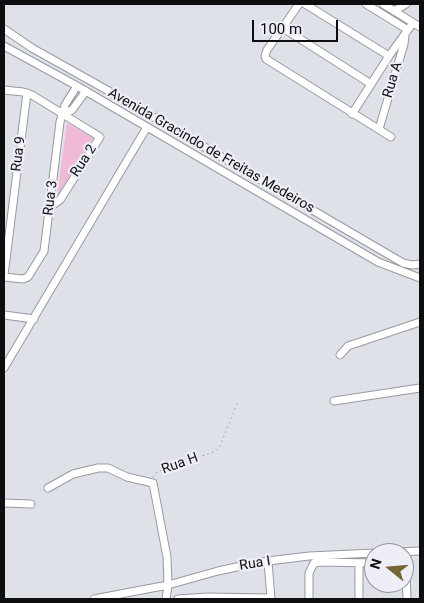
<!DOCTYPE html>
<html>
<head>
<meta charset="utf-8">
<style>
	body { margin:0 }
	#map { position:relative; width:424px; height:603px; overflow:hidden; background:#dfe1e9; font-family:Roboto,sans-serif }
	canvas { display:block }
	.frame { position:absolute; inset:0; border:5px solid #0e0e11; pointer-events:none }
	.north { position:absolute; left:364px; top:543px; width:50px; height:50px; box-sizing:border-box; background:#edeef6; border:1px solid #94949a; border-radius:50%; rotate:287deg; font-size:14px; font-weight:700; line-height:20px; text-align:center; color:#0e0e11 }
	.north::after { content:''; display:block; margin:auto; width:18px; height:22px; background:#756532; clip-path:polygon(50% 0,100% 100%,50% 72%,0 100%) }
	.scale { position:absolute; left:252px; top:20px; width:86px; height:22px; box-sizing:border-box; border:2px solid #0e0e11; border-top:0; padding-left:6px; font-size:15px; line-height:18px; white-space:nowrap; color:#0e0e11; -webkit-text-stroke:4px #edeef6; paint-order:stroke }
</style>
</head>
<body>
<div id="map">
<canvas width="424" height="603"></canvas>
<div class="frame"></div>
<div class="north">N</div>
<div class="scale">100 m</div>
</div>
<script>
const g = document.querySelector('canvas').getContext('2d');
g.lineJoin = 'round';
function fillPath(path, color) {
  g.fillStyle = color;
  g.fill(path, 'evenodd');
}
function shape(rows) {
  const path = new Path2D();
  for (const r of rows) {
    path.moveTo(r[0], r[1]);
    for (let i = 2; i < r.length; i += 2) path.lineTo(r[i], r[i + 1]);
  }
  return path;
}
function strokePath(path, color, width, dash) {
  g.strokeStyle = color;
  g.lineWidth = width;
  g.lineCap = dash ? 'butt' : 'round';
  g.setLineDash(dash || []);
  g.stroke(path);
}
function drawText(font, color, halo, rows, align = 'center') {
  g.font = font + ' Roboto,sans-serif';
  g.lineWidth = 4.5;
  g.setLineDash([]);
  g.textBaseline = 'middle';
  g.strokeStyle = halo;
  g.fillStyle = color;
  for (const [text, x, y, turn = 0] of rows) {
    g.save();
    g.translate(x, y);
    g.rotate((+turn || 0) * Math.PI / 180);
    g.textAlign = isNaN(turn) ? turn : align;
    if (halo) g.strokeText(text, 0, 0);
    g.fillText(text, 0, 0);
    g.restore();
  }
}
const green = shape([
	[67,123,93,138,57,197]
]);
const path = shape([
	[153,477,157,472,216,451,220,446,238,401]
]);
const minor = shape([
	[299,4,267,50,265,56,266,59,391,137],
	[305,4,389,56],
	[366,4,408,30],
	[383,4,420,27],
	[394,11,406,4],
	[283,28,371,84],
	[4,29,32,48,114,94,403,263,412,265,420,264],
	[4,46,77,86,378,262,420,278],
	[4,90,23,92,32,95,100,137,60,200,50,207],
	[63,114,72,110,86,91],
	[352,114,389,56,413,23],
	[379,129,404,44,405,35],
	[4,275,27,93],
	[4,277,23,279,28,277,44,251,60,122,65,105,77,86],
	[4,315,34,319],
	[340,355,348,346,420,322],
	[4,368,147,127],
	[334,401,420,388],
	[48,488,73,474,98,468,108,468,127,477,153,483,167,557,168,585,166,599],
	[4,503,31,504],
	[268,561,271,599],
	[404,568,406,575,407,599],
	[94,599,168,585,218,571,260,562,309,556,420,551],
	[178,599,207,597,271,598],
	[309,599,309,573,314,563,320,562,374,563],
	[359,599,359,563]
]);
const streetNames = [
	["Rua A",393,80,-74],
	["Avenida Gracindo de Freitas Medeiros",211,151,30],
	["Rua 9",19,154,-83],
	["Rua 2",84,161,-57],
	["Rua 3",51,198,-83],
	["Rua H",180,464,-20],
	["Rua I",255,564,-9]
];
fillPath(green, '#f0b9d5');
strokePath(minor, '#9799a0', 9);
strokePath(path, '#7a7b80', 1, [1, 4]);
strokePath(minor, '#fff', 7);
drawText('14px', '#0e0e11', '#edeef6', streetNames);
</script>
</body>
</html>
